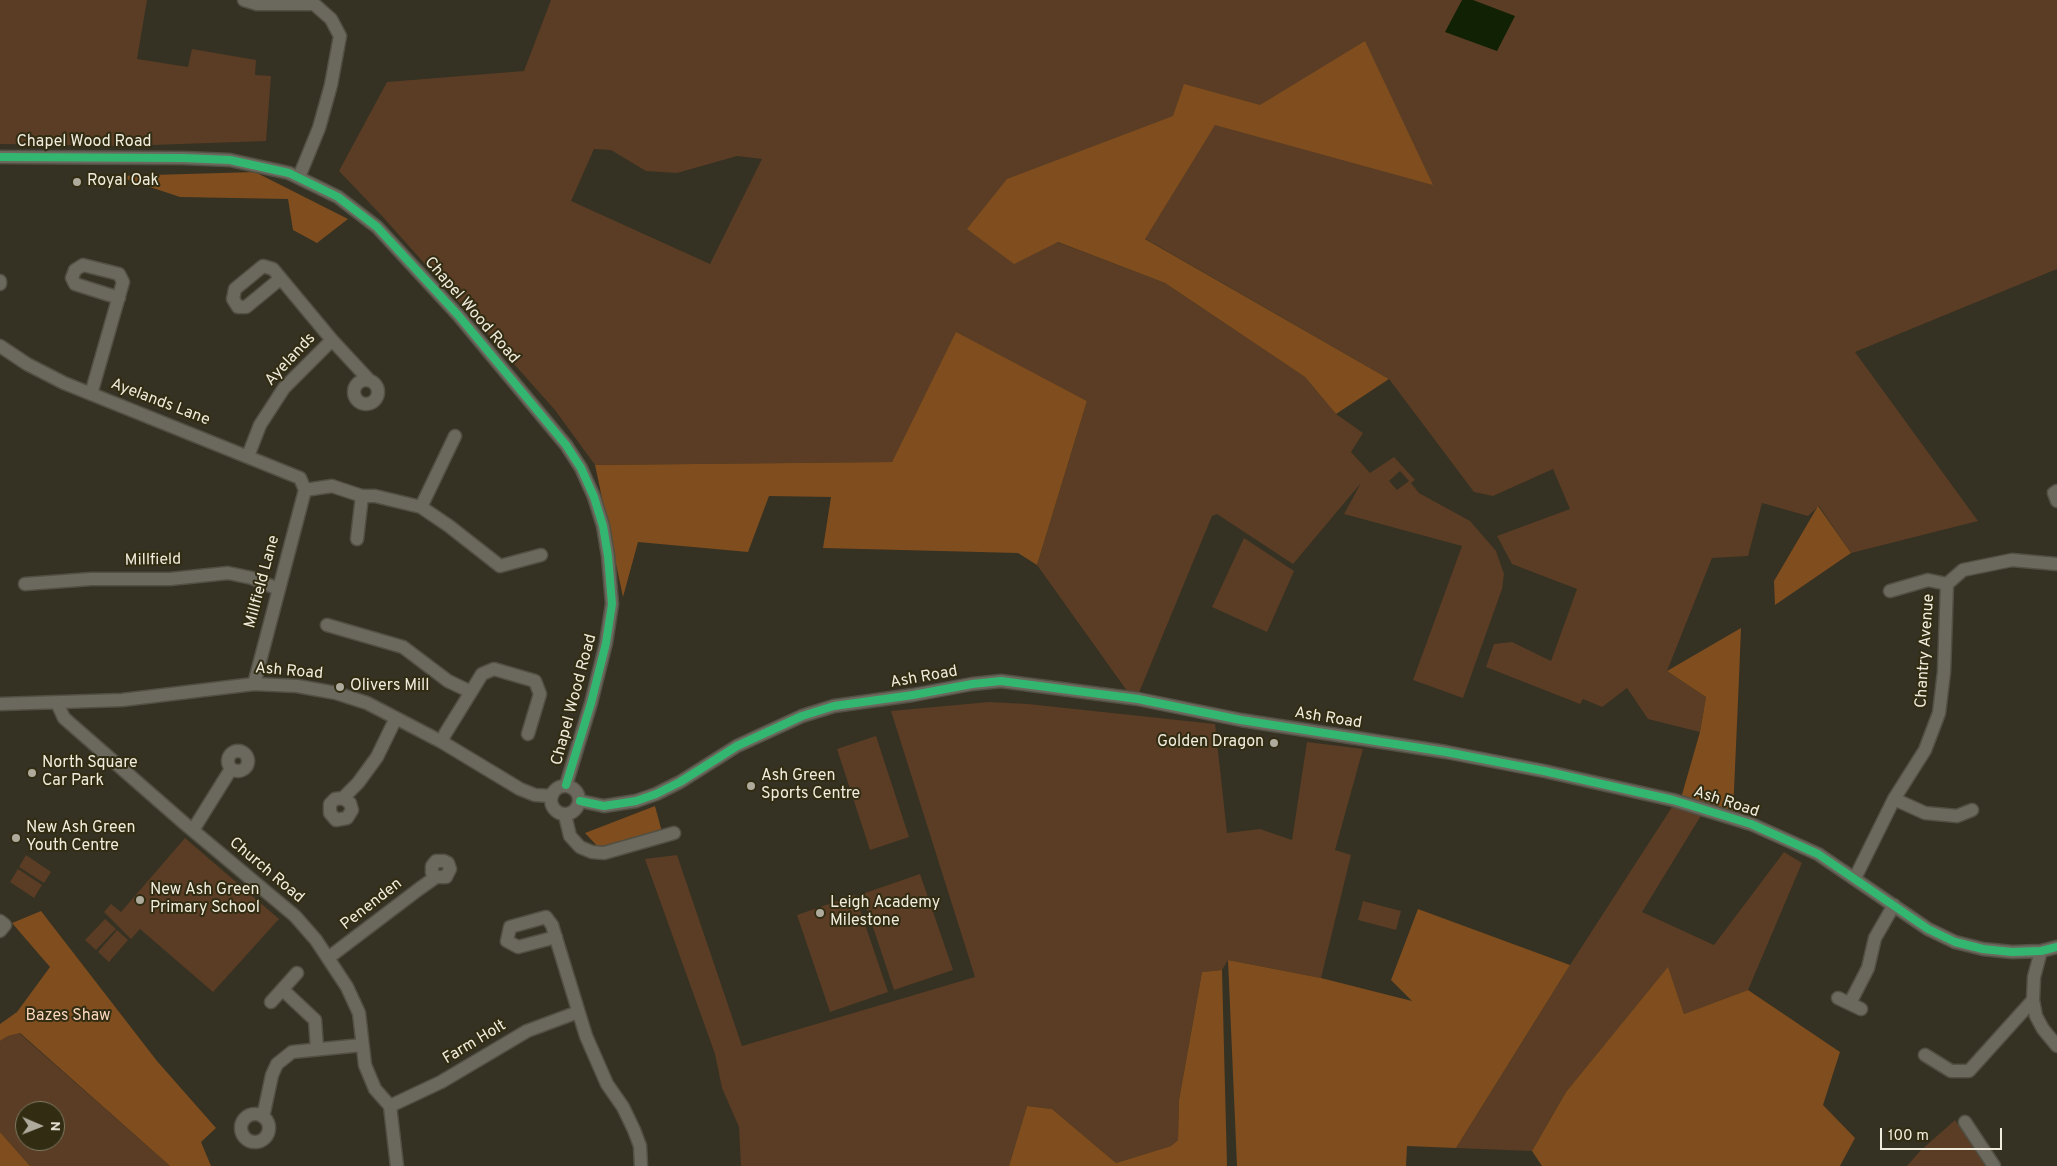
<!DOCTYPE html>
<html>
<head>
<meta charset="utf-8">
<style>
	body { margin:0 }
	#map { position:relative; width:2057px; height:1166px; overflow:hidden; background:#353123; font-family:Overpass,sans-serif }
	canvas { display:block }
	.north { position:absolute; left:15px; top:1101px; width:50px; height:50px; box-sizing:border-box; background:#312c12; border:1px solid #7d7963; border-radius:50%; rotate:91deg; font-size:14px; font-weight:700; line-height:20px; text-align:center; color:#f0ecdd }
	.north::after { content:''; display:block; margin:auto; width:18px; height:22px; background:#afab9c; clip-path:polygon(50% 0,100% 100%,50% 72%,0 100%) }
	.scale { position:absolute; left:1880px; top:1128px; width:122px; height:22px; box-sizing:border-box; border:2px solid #f0ecdd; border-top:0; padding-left:6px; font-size:15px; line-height:18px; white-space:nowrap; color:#f0ecdd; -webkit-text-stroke:4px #312c12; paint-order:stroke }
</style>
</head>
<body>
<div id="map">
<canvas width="2057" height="1166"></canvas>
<div class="north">N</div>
<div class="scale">100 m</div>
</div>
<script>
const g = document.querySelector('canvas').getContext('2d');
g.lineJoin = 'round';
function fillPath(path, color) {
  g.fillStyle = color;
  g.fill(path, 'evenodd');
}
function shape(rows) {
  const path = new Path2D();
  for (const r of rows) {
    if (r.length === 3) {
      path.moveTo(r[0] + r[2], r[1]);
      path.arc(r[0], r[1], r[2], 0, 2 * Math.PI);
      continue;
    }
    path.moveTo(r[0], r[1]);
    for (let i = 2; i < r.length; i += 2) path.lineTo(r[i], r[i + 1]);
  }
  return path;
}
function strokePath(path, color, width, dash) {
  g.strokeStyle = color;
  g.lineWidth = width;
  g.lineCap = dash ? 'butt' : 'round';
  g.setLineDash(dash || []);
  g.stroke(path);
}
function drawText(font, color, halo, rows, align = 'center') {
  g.font = font + ' Overpass,sans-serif';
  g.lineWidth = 4;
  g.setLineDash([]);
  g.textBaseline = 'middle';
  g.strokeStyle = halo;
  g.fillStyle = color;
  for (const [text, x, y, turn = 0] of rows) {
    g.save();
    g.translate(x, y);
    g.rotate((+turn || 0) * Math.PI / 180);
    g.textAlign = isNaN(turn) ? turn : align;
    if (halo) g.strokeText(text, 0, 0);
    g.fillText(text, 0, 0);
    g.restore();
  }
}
const green = shape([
	[0,0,147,0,137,59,188,67,192,49,256,60,255,75,271,76,266,141,124,146,0,144],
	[551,0,2057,0,2057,269,1855,352,1978,521,1851,553,1819,506,1808,516,1762,503,1748,556,1712,558,1667,671,1706,697,1700,732,1648,719,1627,688,1602,707,1583,699,1580,704,1486,667,1494,644,1512,642,1551,661,1577,589,1512,564,1497,536,1570,509,1553,469,1493,496,1474,492,1389,379,1085,204,1016,262,1057,242,1165,283,1305,377,1336,414,1363,433,1351,452,1370,473,1394,457,1415,480,1411,483,1419,493,1470,521,1496,551,1504,574,1502,589,1463,698,1413,680,1462,546,1344,514,1361,483,1293,564,1217,514,1212,516,1138,695,1130,695,1037,565,1087,401,956,333,892,462,595,465,555,410,383,217,339,171,387,82,524,71],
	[594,149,611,150,646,171,677,173,737,156,762,159,710,264,571,201],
	[1400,471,1409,481,1397,490,1389,481],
	[1244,538,1294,571,1267,632,1212,607],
	[989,702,1028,704,1215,724,1227,833,1260,829,1292,840,1307,742,1363,749,1335,850,1351,855,1321,978,1228,960,1222,970,1202,972,1179,1100,1178,1140,1171,1146,1116,1163,1052,1109,1027,1106,1009,1166,741,1166,739,1127,722,1088,715,1054,645,859,677,855,742,1046,975,977,891,711],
	[876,736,909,837,870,850,837,749],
	[1672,807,1702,814,1642,912,1714,945,1784,852,1802,863,1748,990,1684,1014,1668,968,1566,1092,1532,1151,1456,1148,1570,965],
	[185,838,279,919,213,992,140,929,131,939,104,912,111,904,121,912],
	[26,855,51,872,44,883,19,867],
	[18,869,42,885,34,898,10,882],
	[920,874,953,970,894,990,862,894],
	[855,895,888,992,830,1012,797,915],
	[1363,901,1401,911,1396,930,1358,920],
	[105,919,116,929,96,950,85,940],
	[117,930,128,940,109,962,98,952],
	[19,1033,170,1166,30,1166,0,1132,0,1041,8,1036],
	[25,1111,55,1111,55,1141,25,1141],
	[1955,1120,1986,1166,1907,1166,1920,1151]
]);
const forest = shape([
	[1365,41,1433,185,1215,125,1145,239,1389,379,1336,414,1305,377,1165,283,1058,242,1014,264,967,229,1007,179,1173,116,1184,84,1260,105],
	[255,172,348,219,317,243,293,230,288,199,180,197,117,176],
	[956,332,1087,401,1037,565,1018,553,823,548,831,497,769,496,748,552,638,542,623,597,595,465,892,462],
	[1818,506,1851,553,1775,605,1774,581],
	[1741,628,1739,678,1733,813,1681,798,1700,732,1706,697,1667,671],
	[655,806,662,832,599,848,585,833],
	[1418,909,1570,965,1456,1148,1407,1146,1406,1166,1237,1166,1228,960,1321,978,1412,1001,1391,980],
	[41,911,157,1061,216,1128,201,1142,211,1166,170,1166,20,1033,8,1036,0,1041,0,1024,17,1012,50,967,12,923],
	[1668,967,1684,1014,1748,990,1840,1052,1823,1105,1855,1138,1840,1166,1542,1166,1532,1151,1566,1092],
	[1222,970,1227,1166,1009,1166,1027,1106,1052,1109,1116,1163,1171,1146,1178,1140,1179,1100,1202,972],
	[0,1132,30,1166,0,1166]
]);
const water = shape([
	[1462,0,1473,0,1515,16,1497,51,1445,32]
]);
const minor = shape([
	[244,0,257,4,314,4,331,19,340,36,331,85,319,128,299,177],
	[0,157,183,158,230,160,289,173,338,197,377,227,458,315,566,445,581,468,594,497,603,526,608,556,612,604,606,643,591,703,566,785],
	[0,281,0,284],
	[332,340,370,381],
	[0,346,27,364,64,383,300,478,305,490],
	[366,392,12],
	[91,394,123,282,119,274,83,265,75,270,72,278,75,284,119,298],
	[248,456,260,425,284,388,332,340,273,269,263,266,235,289,233,299,238,307,246,307,280,279],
	[305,490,332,486,362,496,375,496,421,507,449,526,500,566,541,555],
	[2057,491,2054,493,2057,501],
	[421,507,455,436],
	[357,539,362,496],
	[25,584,91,579,170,579,228,573,252,578,278,589],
	[1890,591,1928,580,1947,584],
	[327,625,403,647,448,681,471,692,445,734,442,742],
	[254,684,305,490],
	[471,692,482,674,494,669,535,681,540,694,528,734],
	[57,703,64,718,184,823,295,916,316,940,347,987,359,1013,365,1065,375,1089,390,1106,397,1166],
	[0,704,122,700,254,684,297,686,336,693,367,703,442,742,520,789,535,795,552,796],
	[238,761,10],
	[565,800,14],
	[343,798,350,803,352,810,347,818,336,820,330,813,330,804,335,799,343,798,358,783,377,757,396,718],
	[1894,799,1925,813,1957,816,1972,810],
	[580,801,604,806,636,801,656,794,680,782,737,746,802,716,834,706,913,695,972,684,1001,681,1138,699,1241,720,1446,752,1544,771,1673,800,1751,824,1818,854,1928,929,1955,942,1983,949,2012,952,2041,951,2057,947],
	[565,815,570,836,580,847,592,852,604,853,674,833],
	[193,830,231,769],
	[1855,878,1894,799,1925,750,1939,713,1944,672,1947,584,1963,570,2012,560,2057,564],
	[0,921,5,925,0,931],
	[556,937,518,947,507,941,510,927,546,917,552,925,586,1036,607,1084,623,1107,634,1130,640,1146,641,1166],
	[2041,951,2034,977,2033,1000,2036,1016,2043,1029,2057,1046],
	[328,958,419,889,436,877,446,877,450,869,448,863,444,861,436,861,432,866,432,873,436,877],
	[283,990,315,1020,317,1048],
	[1838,998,1861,1009],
	[271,1002,297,973],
	[1850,1003,1868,968,1875,938,1894,905],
	[1925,1055,1951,1071,1969,1071,2033,1000],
	[390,1106,441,1082,527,1031,578,1012],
	[255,1128,14],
	[263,1117,272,1075,277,1064,292,1052,362,1045],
	[1965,1122,1994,1166]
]);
const cycleway = shape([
	[0,157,183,158,230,160,289,173,338,197,377,227,458,315,566,445,581,468,594,497,603,526,608,556,612,604,606,643,591,703,566,785],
	[580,801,604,806,636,801,656,794,680,782,737,746,802,716,834,706,913,695,972,684,1001,681,1138,699,1241,720,1446,752,1544,771,1673,800,1751,824,1818,854,1928,929,1955,942,1983,949,2012,952,2041,951,2057,947]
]);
const markers = [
	[77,182,5,"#afab9c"],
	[340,687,5,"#afab9c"],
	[1274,743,5,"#afab9c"],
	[32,773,5,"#afab9c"],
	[751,786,5,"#afab9c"],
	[16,838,5,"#afab9c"],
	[140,900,5,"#afab9c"],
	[820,913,5,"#afab9c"]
];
const streetNames = [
	["Chapel Wood Road",84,143],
	["Chapel Wood Road",471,311,49],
	["Ayelands",291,360,-47],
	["Ayelands Lane",160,403,21],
	["Millfield",153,561,-1],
	["Millfield Lane",263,582,-75],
	["Chantry Avenue",1926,651,-86],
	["Ash Road",289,672,5],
	["Ash Road",924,678,-10],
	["Chapel Wood Road",575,700,-75],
	["Ash Road",1328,719,9],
	["Ash Road",1726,803,18],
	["Church Road",266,871,40],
	["Penenden",372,905,-38],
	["Farm Holt",475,1043,-31]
];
const poiNames = [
	["Royal Oak",87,182],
	["Olivers Mill",350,687],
	["Golden Dragon",1264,743,"right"],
	["North Square",42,764],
	["Car Park",42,782],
	["Ash Green",761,777],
	["Sports Centre",761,795],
	["New Ash Green",26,829],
	["Youth Centre",26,847],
	["New Ash Green",150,891],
	["Primary School",150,909],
	["Leigh Academy",830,904],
	["Milestone",830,922]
];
const parkNames = [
	["Bazes Shaw",68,1017]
];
fillPath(green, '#5a3d24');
fillPath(forest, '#7f4d1e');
fillPath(water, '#102104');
strokePath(minor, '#524f43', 15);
strokePath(minor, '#6b685e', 12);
strokePath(cycleway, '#33b770', 8);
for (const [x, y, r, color] of markers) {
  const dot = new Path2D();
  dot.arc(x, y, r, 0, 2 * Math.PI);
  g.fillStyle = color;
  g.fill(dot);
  strokePath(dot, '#312c12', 2);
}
drawText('16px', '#f0ecdd', '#312c12', streetNames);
drawText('16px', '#f0ecdd', '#312c12', poiNames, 'left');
drawText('16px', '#f9d6bc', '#312c12', parkNames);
</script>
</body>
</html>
